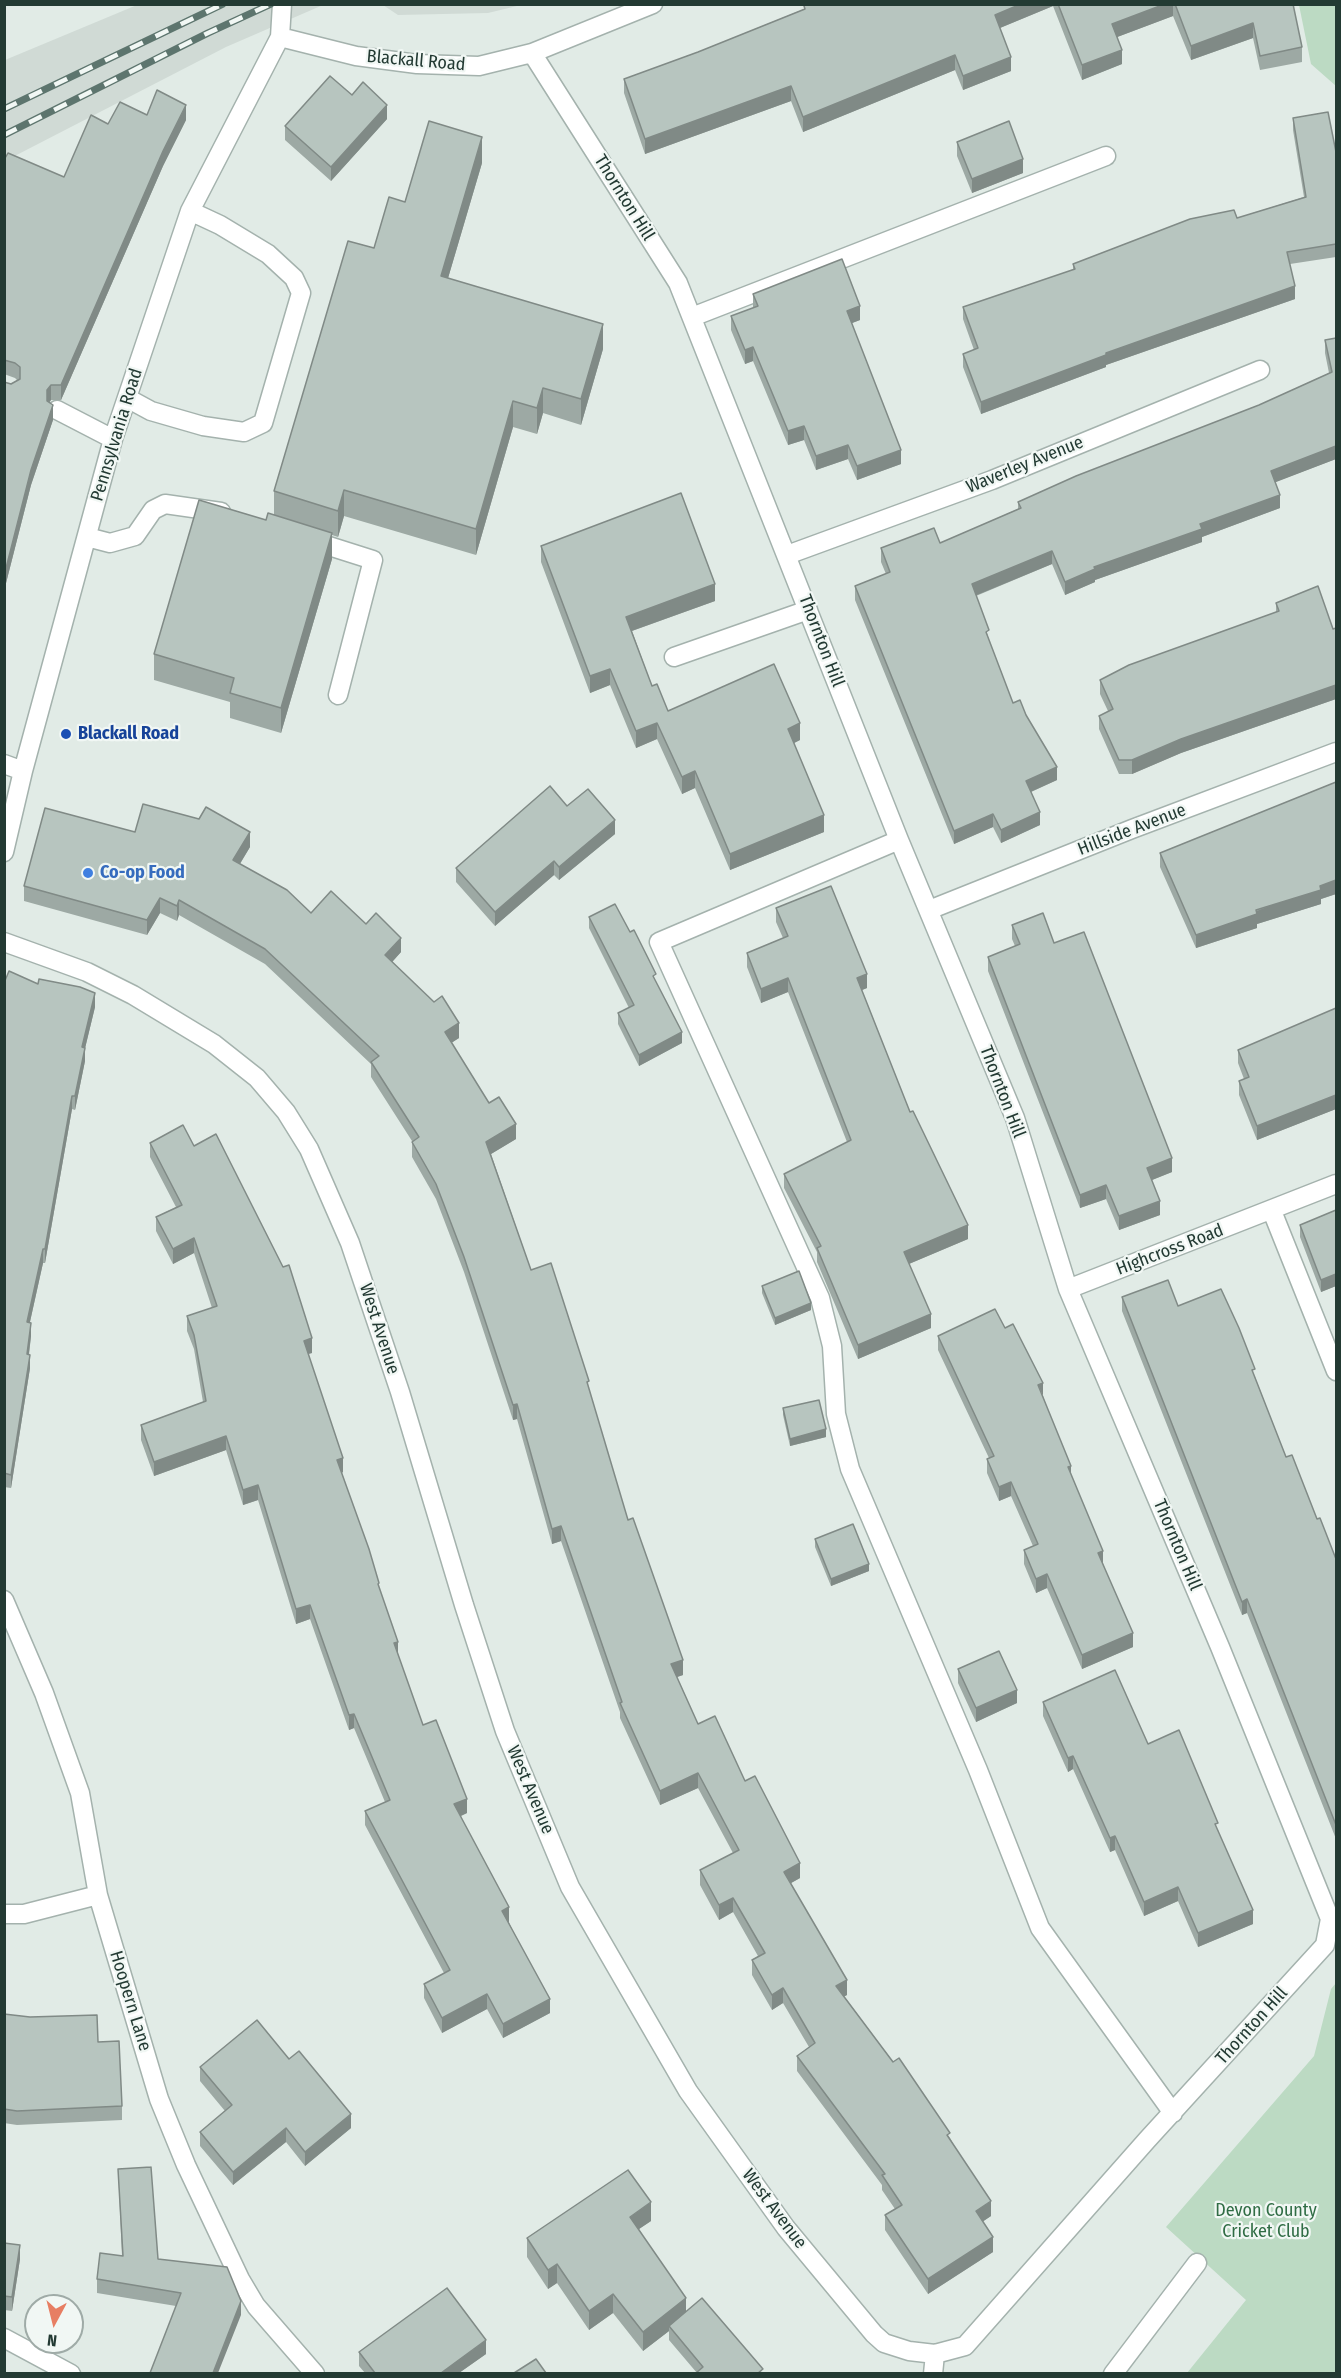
<!DOCTYPE html>
<html>
<head>
<meta charset="utf-8">
<style>
	body { margin:0 }
	#map { position:relative; width:1341px; height:2378px; overflow:hidden; background:#e1ebe6; font-family:"Fira Sans Condensed",sans-serif }
	canvas { display:block }
	.frame { position:absolute; inset:0; border:6px solid #233a33; pointer-events:none }
	.north { position:absolute; left:24px; top:2294px; width:60px; height:60px; box-sizing:border-box; background:#f1f7f4; border:2px solid #9faba7; border-radius:50%; rotate:187deg; font-size:16px; font-weight:700; line-height:24px; text-align:center; color:#233a33 }
	.north::after { content:''; display:block; margin:auto; width:21px; height:27px; background:#e77e63; clip-path:polygon(50% 0,100% 100%,50% 72%,0 100%) }
</style>
</head>
<body>
<div id="map">
<canvas width="1341" height="2378"></canvas>
<div class="frame"></div>
<div class="north">N</div>
</div>
<script>
const g = document.querySelector('canvas').getContext('2d');
g.lineJoin = 'round';
function fillPath(path, color) {
  g.fillStyle = color;
  g.fill(path, 'evenodd');
}
function shape(rows) {
  const path = new Path2D();
  for (const r of rows) {
    path.moveTo(r[0], r[1]);
    for (let i = 2; i < r.length; i += 2) path.lineTo(r[i], r[i + 1]);
  }
  return path;
}
function strokePath(path, color, width, dash) {
  g.strokeStyle = color;
  g.lineWidth = width;
  g.lineCap = dash ? 'butt' : 'round';
  g.setLineDash(dash || []);
  g.stroke(path);
}
function drawText(font, color, halo, rows, align = 'center') {
  g.font = font + ' "Fira Sans Condensed",sans-serif';
  g.lineWidth = 4.5;
  g.setLineDash([]);
  g.textBaseline = 'middle';
  g.strokeStyle = halo;
  g.fillStyle = color;
  for (const [text, x, y, turn = 0] of rows) {
    g.save();
    g.translate(x, y);
    g.rotate((+turn || 0) * Math.PI / 180);
    g.textAlign = isNaN(turn) ? turn : align;
    if (halo) g.strokeText(text, 0, 0);
    g.fillText(text, 0, 0);
    g.restore();
  }
}
const built = shape([
	[137,5,323,5,226,47,5,161,5,60],
	[383,5,383,4,521,5,488,13,398,15]
]);
const green = shape([
	[1299,5,1336,5,1336,86,1311,64],
	[1336,1983,1336,2373,1187,2373,1246,2300,1166,2227,1314,2056,1331,1989]
]);
const minor = shape([
	[280,37,356,56,417,64,479,66,532,53,653,4],
	[692,317,1106,156],
	[127,398,151,411,203,426,244,432,263,423,301,293,294,278,268,254,220,225,190,211],
	[57,410,113,439],
	[87,537,110,543,135,536,153,510,165,504,221,512],
	[310,540,373,560,338,695],
	[787,555,992,480,1260,370],
	[674,657,808,610],
	[4,764,23,771],
	[899,840,659,942,820,1298,832,1346,836,1414,850,1469,978,1770,1040,1928,1173,2113],
	[4,852,23,771,113,439,190,211,280,37,282,4],
	[929,910,1132,829,1336,752],
	[4,942,87,972,133,995,214,1044,257,1078,286,1112,309,1149,350,1243,400,1392,464,1605,505,1731,570,1887,688,2091,786,2228,874,2334,884,2343,909,2351,935,2354,965,2346,1147,2140,1325,1945,1330,1919,1220,1647,1068,1289,1015,1118,899,840,678,283,532,53],
	[1272,1211,1336,1371],
	[1068,1289,1336,1184],
	[4,1600,44,1693,80,1793,98,1895,159,2099,186,2165,240,2279,256,2306,315,2374],
	[4,1914,24,1914,98,1895],
	[4,2338,71,2374],
	[933,2374,935,2354],
	[1113,2374,1197,2263]
]);
const rail = shape([
	[4,109,223,4],
	[4,135,208,33,271,4]
]);
const wall = shape([
	[807,4,1293,4,1302,47,1302,62,1260,70,1253,38,1191,60,1173,16,1117,37,1122,64,1082,80,1053,6,1000,28,1011,71,963,90,955,70,803,132,791,101,645,154,624,93,624,79,698,52,804,9,804,6],
	[147,115,186,120,163,166,61,400,51,400,49,403,53,420,31,485,4,591,4,382,11,384,17,380,15,378,4,374,4,160,64,177,108,124],
	[1293,118,1336,152,1336,257,1290,264,1295,299,1106,365,1106,367,981,414,963,367,963,354,974,350,963,319,963,307,1073,270,1073,264,1237,218,1304,197,1293,130],
	[387,119,331,181,285,140,285,126],
	[957,142,1023,173,972,193,957,156],
	[482,163,448,278,603,349,581,425,543,413,537,434,513,427,476,555,344,516,338,537,332,535,332,559,281,733,230,718,230,702,154,680,154,654,266,520,274,515,274,491,374,248,405,202],
	[753,294,860,320,852,323,901,464,857,480,848,459,816,470,804,440,788,445,753,361,745,364,731,330,731,316,753,308],
	[1336,338,1336,459,1275,482,1280,508,1202,537,1202,542,1095,580,1095,582,1065,595,1052,564,976,596,989,640,1013,703,1026,715,1057,780,1031,792,1040,825,1001,843,993,827,954,844,855,600,855,586,886,574,881,562,881,548,940,543,1018,509,1018,502,1259,405,1329,373,1325,353,1325,340],
	[541,546,715,601,632,631,652,686,668,711,800,740,794,743,824,832,730,870,695,788,682,794,657,739,636,748,610,685,590,693,541,562],
	[1276,603,1333,629,1336,628,1336,699,1181,753,1132,774,1119,774,1099,729,1099,716,1108,711,1100,694,1100,680,1276,612],
	[1336,782,1336,894,1321,899,1321,904,1257,924,1257,928,1196,948,1160,867,1160,853],
	[567,806,615,834,559,880,554,875,495,926,456,882,456,868],
	[135,832,250,847,240,864,311,913,366,924,401,952,392,962,459,1038,451,1043,489,1103,516,1139,491,1154,531,1270,589,1391,628,1520,683,1675,677,1677,698,1724,745,1781,800,1878,791,1883,847,1995,844,1996,950,2138,991,2216,982,2222,993,2252,928,2294,885,2230,885,2215,895,2209,882,2190,882,2185,797,2071,797,2056,809,2047,783,2003,772,2010,752,1975,752,1960,758,1956,733,1912,719,1920,700,1885,700,1870,733,1853,698,1788,660,1805,620,1718,620,1712,561,1541,552,1544,517,1419,513,1420,464,1272,436,1199,412,1157,412,1141,371,1077,371,1064,265,964,179,915,177,921,160,913,147,935,24,901,24,886],
	[776,908,867,988,862,990,910,1112,968,1239,909,1264,931,1328,858,1359,817,1262,817,1252,784,1188,784,1174,847,1142,788,992,761,1003,747,967,747,953,783,938,776,922],
	[589,917,682,1043,639,1066,618,1024,618,1013,629,1008,589,928],
	[1012,925,1054,943,1172,1172,1152,1180,1160,1215,1119,1230,1106,1199,1080,1208,988,971,988,957,1015,946,1012,939],
	[4,983,38,984,95,1007,85,1048,85,1061,75,1110,72,1109,45,1263,43,1263,30,1322,31,1336,29,1355,30,1368,11,1488,4,1487],
	[1336,1008,1336,1109,1257,1140,1239,1095,1239,1081,1244,1079,1238,1063,1238,1050],
	[150,1143,194,1146,312,1353,308,1354,343,1472,342,1473,379,1589,398,1655,423,1725,467,1813,461,1816,550,2013,503,2038,487,2009,442,2033,424,1998,424,1984,444,1973,365,1825,365,1811,385,1802,354,1728,349,1730,310,1619,296,1624,258,1500,243,1505,226,1450,154,1476,141,1440,141,1425,203,1402,194,1349,187,1331,187,1316,212,1308,194,1253,173,1264,156,1231,156,1217,176,1207,150,1157],
	[1336,1210,1336,1286,1321,1292,1300,1237,1300,1225],
	[762,1286,811,1310,775,1325,762,1293],
	[1122,1297,1178,1306,1255,1377,1286,1457,1336,1559,1336,1839,1247,1613,1242,1615,1122,1311],
	[1005,1328,1043,1396,1133,1647,1082,1669,1047,1588,1036,1593,1024,1564,1024,1550,1033,1546,1011,1496,999,1501,987,1473,987,1459,989,1458,938,1350,938,1336],
	[783,1408,826,1437,790,1446,783,1415],
	[815,1539,869,1571,831,1586,815,1547],
	[958,1669,1017,1703,976,1722,958,1683],
	[1043,1702,1148,1744,1218,1830,1253,1924,1198,1947,1178,1901,1144,1916,1115,1850,1110,1852,1073,1769,1068,1772,1043,1716],
	[4,2014,98,2042,122,2106,122,2120,17,2125,4,2123],
	[289,2059,351,2128,305,2166,286,2142,233,2185,200,2146,200,2132,225,2111,200,2081,200,2067],
	[118,2169,158,2259,241,2315,176,2306,97,2293,97,2279,122,2256],
	[651,2221,639,2229,686,2311,763,2373,697,2373,669,2340,669,2331,643,2351,613,2313,589,2330,557,2283,548,2289,527,2257,527,2238],
	[4,2243,20,2259,12,2311,4,2310],
	[359,2352,486,2354,459,2373,365,2373,359,2366]
]);
const shadedWall = shape([
	[1021,4,1053,4,1053,6,995,30,995,15],
	[1165,4,1173,4,1173,16,1112,39,1112,24],
	[1253,23,1253,38,1191,60,1191,46],
	[1122,50,1122,64,1082,80,1082,65],
	[955,55,955,70,803,132,803,117],
	[1011,57,1011,71,963,90,963,76],
	[791,86,791,101,645,154,645,139],
	[186,105,186,120,163,166,61,400,61,385,163,151],
	[387,105,387,119,331,181,331,167],
	[482,137,482,163,441,302,441,276],
	[1023,159,1023,173,972,193,972,179],
	[1295,286,1295,299,1106,365,1106,367,981,414,981,402,1106,353],
	[860,306,860,320,847,325,847,311],
	[603,324,603,349,581,425,581,399],
	[753,347,753,361,745,364,745,350],
	[51,385,51,400,47,405,47,390],
	[543,388,543,413,537,434,537,408],
	[513,401,513,427,476,555,476,529],
	[53,405,53,420,31,485,4,591,4,576,31,470],
	[804,426,804,440,788,445,788,431],
	[848,445,848,459,816,470,816,456],
	[1336,446,1336,459,1271,484,1271,471],
	[901,450,901,464,857,480,857,466],
	[344,490,344,516,338,537,338,511],
	[1280,495,1280,508,1202,537,1202,542,1095,580,1095,582,1065,595,1065,582,1094,567,1200,524],
	[332,533,332,559,281,733,281,708],
	[1052,551,1052,564,972,597,972,584],
	[715,584,715,601,626,633,626,617],
	[610,669,610,685,590,693,590,676],
	[1336,685,1336,699,1181,753,1132,774,1132,760,1181,739],
	[657,723,657,739,636,748,636,731],
	[800,723,800,740,788,746,788,729],
	[1057,767,1057,780,1026,794,1026,781],
	[695,771,695,788,682,794,682,777],
	[1040,812,1040,825,1001,843,1001,830],
	[993,814,993,827,954,844,954,831],
	[824,815,824,832,730,870,730,854],
	[615,820,615,834,559,880,559,867],
	[250,832,250,847,233,875,233,860],
	[554,861,554,875,495,926,495,912],
	[1336,880,1336,894,1321,899,1321,904,1257,924,1257,928,1196,948,1196,935,1320,886],
	[160,898,160,913,147,935,147,920],
	[179,900,179,915,177,921,177,906],
	[401,938,401,952,385,970,385,955],
	[867,974,867,988,857,992,857,978],
	[788,978,788,992,761,1003,761,989],
	[95,993,95,1007,82,1061,82,1047],
	[459,1023,459,1038,445,1047,445,1032],
	[682,1032,682,1043,639,1066,639,1055],
	[85,1048,85,1061,75,1110,75,1096],
	[1336,1095,1336,1109,1257,1140,1257,1126],
	[72,1096,72,1109,45,1263,45,1249],
	[516,1124,516,1139,486,1157,486,1142],
	[1172,1158,1172,1172,1147,1182,1147,1168],
	[1106,1185,1106,1199,1080,1208,1080,1195],
	[1160,1201,1160,1215,1119,1230,1119,1216],
	[968,1225,968,1239,904,1266,904,1252],
	[194,1238,194,1253,173,1264,173,1249],
	[43,1249,43,1263,27,1335,27,1322],
	[1336,1274,1336,1286,1321,1292,1321,1280],
	[811,1303,811,1310,775,1325,775,1318],
	[931,1314,931,1328,858,1359,858,1345],
	[31,1323,31,1336,27,1368,27,1354],
	[312,1338,312,1353,304,1355,304,1341],
	[30,1355,30,1368,11,1488,11,1475],
	[1043,1383,1043,1396,1038,1385],
	[517,1404,517,1419,513,1420,513,1405],
	[826,1429,826,1437,790,1446,790,1439],
	[226,1436,226,1450,154,1476,154,1462],
	[343,1458,343,1472,337,1474,337,1460],
	[1071,1466,1071,1480,1068,1467],
	[1011,1482,1011,1496,999,1501,999,1487],
	[258,1485,258,1500,243,1505,243,1490],
	[561,1526,561,1541,552,1544,552,1529],
	[1103,1551,1103,1565,1098,1553],
	[869,1564,869,1571,831,1586,831,1579],
	[1047,1574,1047,1588,1036,1593,1036,1579],
	[1247,1599,1247,1613,1242,1615,1242,1602],
	[310,1605,310,1619,296,1624,296,1609],
	[1133,1633,1133,1647,1082,1669,1082,1655],
	[398,1642,398,1656,394,1643],
	[683,1660,683,1675,671,1679,671,1664],
	[1017,1690,1017,1703,976,1722,976,1708],
	[354,1714,354,1728,349,1730,349,1715],
	[1073,1756,1073,1769,1068,1772,1068,1758],
	[698,1773,698,1788,660,1805,660,1791],
	[467,1799,467,1813,454,1819,454,1804],
	[1115,1836,1115,1850,1110,1852,1110,1838],
	[800,1863,800,1878,784,1887,784,1872],
	[1178,1887,1178,1901,1144,1916,1144,1902],
	[733,1898,733,1912,719,1920,719,1905],
	[509,1907,509,1922,502,1925,502,1911],
	[1253,1910,1253,1924,1198,1947,1198,1933],
	[847,1980,847,1995,836,2001,836,1986],
	[783,1988,783,2003,772,2010,772,1995],
	[487,1994,487,2009,442,2033,442,2018],
	[550,1999,550,2013,503,2038,503,2024],
	[351,2114,351,2128,305,2166,305,2152],
	[286,2128,286,2142,233,2185,233,2172],
	[991,2201,991,2216,976,2226,976,2211],
	[651,2202,651,2221,630,2235,630,2217],
	[993,2237,993,2252,928,2294,928,2279],
	[20,2245,20,2259,12,2311,12,2297],
	[557,2264,557,2283,548,2289,548,2270],
	[613,2294,613,2313,589,2330,589,2311],
	[686,2298,686,2317,669,2326,669,2331,643,2351,643,2332],
	[241,2301,241,2315,218,2373,213,2373],
	[486,2340,486,2354,459,2373,441,2373]
]);
const building = shape([
	[807,4,1021,4,995,15,1011,57,963,76,955,55,803,117,791,86,645,139,624,79,698,52,805,9,804,6,807,4],
	[1058,4,1165,4,1112,24,1122,50,1082,65,1058,4],
	[1175,4,1293,4,1302,47,1260,56,1253,23,1191,46,1175,4],
	[330,76,352,95,363,82,387,105,331,167,285,126,330,76],
	[157,90,186,105,163,151,61,385,51,385,47,390,47,401,53,405,31,470,4,576,4,382,11,384,20,379,20,367,15,363,4,360,4,160,8,153,64,177,91,115,108,124,120,102,147,115,157,90],
	[1328,112,1336,152,1336,244,1287,252,1295,286,1106,353,1106,355,981,402,963,354,978,348,963,307,1075,269,1073,264,1190,219,1234,210,1237,218,1306,197,1293,118,1328,112],
	[429,121,482,137,441,276,603,324,581,399,543,388,537,408,513,401,476,529,344,490,338,511,274,491,348,241,374,248,389,197,405,202,429,121],
	[1009,121,1023,159,972,179,957,142,1009,121],
	[842,259,860,306,847,311,901,450,857,466,848,445,816,456,804,426,788,431,753,347,745,350,731,316,758,306,753,294,842,259],
	[1336,338,1336,446,1271,471,1280,495,1200,524,1202,529,1094,567,1095,569,1065,582,1052,551,972,584,989,630,986,632,1013,703,1020,700,1026,715,1057,767,1026,781,1040,812,1001,830,993,814,954,831,855,586,890,572,881,548,934,528,940,543,1021,508,1018,502,1076,476,1259,405,1332,372,1325,340,1336,338],
	[681,493,715,584,626,617,652,686,657,684,668,711,774,664,800,723,788,729,824,815,730,854,695,771,682,777,657,723,636,731,610,669,590,676,541,546,681,493],
	[199,500,266,520,268,513,332,533,281,708,230,693,234,678,154,654,199,500],
	[1318,586,1333,629,1336,628,1336,685,1181,739,1132,760,1119,760,1099,716,1113,709,1100,680,1129,665,1279,611,1276,603,1318,586],
	[1336,782,1336,880,1320,886,1321,890,1256,910,1257,914,1196,935,1160,853,1336,782],
	[550,786,567,806,588,789,615,820,559,867,554,861,495,912,456,868,550,786],
	[143,804,199,819,206,807,250,832,233,860,287,890,311,913,331,891,366,924,376,913,401,938,385,955,434,1002,442,996,459,1023,445,1032,489,1103,499,1097,516,1124,486,1142,531,1270,551,1263,589,1381,587,1382,628,1520,633,1518,683,1660,671,1664,698,1724,715,1716,745,1781,755,1776,800,1863,784,1872,847,1980,836,1986,893,2062,899,2058,950,2133,947,2135,991,2201,976,2211,993,2237,928,2279,885,2215,902,2205,882,2175,885,2174,797,2056,815,2043,783,1988,772,1995,752,1960,765,1953,733,1898,719,1905,700,1870,739,1850,698,1773,660,1791,620,1703,622,1702,561,1526,552,1529,517,1404,513,1405,464,1257,436,1184,412,1142,419,1137,371,1062,379,1056,265,949,179,900,177,906,160,898,147,920,24,886,45,808,135,832,143,804],
	[831,886,867,974,857,978,910,1112,913,1111,968,1225,904,1252,931,1314,858,1345,817,1248,821,1246,784,1174,851,1140,788,978,761,989,747,953,788,936,776,908,831,886],
	[615,904,630,932,634,930,656,974,653,976,682,1032,639,1055,618,1013,634,1005,589,917,615,904],
	[1043,913,1054,943,1084,932,1172,1158,1147,1168,1160,1201,1119,1216,1106,1185,1080,1195,988,957,1020,944,1012,925,1043,913],
	[9,971,38,984,39,979,80,987,95,993,82,1047,85,1048,75,1096,72,1096,45,1249,43,1249,27,1322,31,1323,27,1354,30,1355,11,1475,4,1473,4,983,9,971],
	[1336,1008,1336,1095,1257,1126,1239,1081,1249,1077,1238,1050,1336,1008],
	[183,1125,194,1146,216,1134,283,1267,289,1265,312,1338,304,1341,343,1458,337,1460,369,1549,379,1583,378,1584,398,1642,394,1643,423,1725,436,1720,467,1799,454,1804,509,1907,502,1911,550,1999,503,2024,487,1994,442,2018,424,1984,450,1970,365,1811,390,1800,354,1714,349,1715,310,1605,296,1609,258,1485,243,1490,226,1436,154,1462,141,1425,206,1401,194,1335,187,1316,217,1306,194,1238,173,1249,156,1217,182,1205,150,1143,183,1125],
	[1336,1210,1336,1274,1321,1280,1300,1225,1336,1210],
	[799,1271,811,1303,775,1318,762,1286,799,1271],
	[1168,1280,1178,1306,1221,1289,1239,1328,1255,1369,1252,1370,1286,1457,1292,1455,1317,1519,1320,1518,1336,1559,1336,1825,1247,1599,1242,1602,1122,1297,1168,1280],
	[995,1309,1005,1328,1013,1324,1043,1383,1038,1385,1071,1466,1068,1467,1103,1551,1098,1553,1133,1633,1082,1655,1047,1574,1036,1579,1024,1550,1038,1544,1011,1482,999,1487,987,1459,994,1456,938,1336,995,1309],
	[819,1400,826,1429,790,1439,783,1408,819,1400],
	[853,1524,869,1564,831,1579,815,1539,853,1524],
	[999,1651,1017,1690,976,1708,958,1669,999,1651],
	[1115,1670,1148,1744,1179,1730,1218,1823,1215,1824,1253,1910,1198,1933,1178,1887,1144,1902,1115,1836,1110,1838,1073,1756,1068,1758,1043,1702,1115,1670],
	[4,2014,30,2017,97,2015,98,2042,119,2041,122,2106,17,2111,4,2109,4,2014],
	[257,2020,289,2059,299,2051,351,2114,305,2152,286,2128,233,2172,200,2132,232,2105,200,2067,257,2020],
	[151,2167,158,2259,227,2267,241,2301,213,2373,150,2373,181,2293,97,2279,100,2253,123,2256,118,2169,151,2167],
	[628,2170,651,2202,630,2217,686,2298,643,2332,613,2294,589,2311,557,2264,548,2270,527,2238,628,2170],
	[4,2243,20,2245,12,2297,4,2296,4,2243],
	[447,2288,486,2340,441,2373,375,2373,359,2352,447,2288],
	[702,2298,763,2369,758,2373,696,2373,703,2367,669,2326,702,2298],
	[536,2359,546,2373,514,2373,536,2359]
]);
const markers = [
	[66,734,6,"#1a4fb4"],
	[88,873,6,"#3f7fe0"]
];
const streetNames = [
	["Blackall Road",416,61,5],
	["Thornton Hill",624,198,58],
	["Pennsylvania Road",117,435,-73],
	["Waverley Avenue",1025,465,-22],
	["Thornton Hill",821,641,69],
	["Hillside Avenue",1132,830,-21],
	["Thornton Hill",1002,1092,69],
	["Highcross Road",1170,1250,-21],
	["West Avenue",379,1329,72],
	["Thornton Hill",1177,1545,67],
	["West Avenue",530,1790,67],
	["Hoopern Lane",130,2001,73],
	["Thornton Hill",1252,2026,-48],
	["West Avenue",774,2209,53]
];
const transitNames = [
	["Blackall Road",78,734]
];
const shopNames = [
	["Co-op Food",100,873]
];
const parkNames = [
	["Devon County",1266,2211],
	["Cricket Club",1266,2232]
];
fillPath(built, '#d0dad5');
fillPath(green, '#bcdac3');
strokePath(minor, '#a4b2ad', 21);
strokePath(minor, '#fff', 18);
strokePath(rail, '#5d756e', 7);
strokePath(rail, '#f1f7f4', 4.5, [14]);
fillPath(wall, '#9da9a4');
fillPath(shadedWall, '#808a86');
fillPath(building, '#b7c5bf');
strokePath(building, '#808a86', 1.5);
for (const [x, y, r, color] of markers) {
  const dot = new Path2D();
  dot.arc(x, y, r, 0, 2 * Math.PI);
  g.fillStyle = color;
  g.fill(dot);
  strokePath(dot, '#f1f7f4', 2);
}
drawText('18px', '#233a33', '#f1f7f4', streetNames);
drawText('bold 18px', '#164399', '#f1f7f4', transitNames, 'left');
drawText('bold 18px', '#366cbe', '#f1f7f4', shopNames, 'left');
drawText('18px', '#306d45', '#f1f7f4', parkNames);
</script>
</body>
</html>
